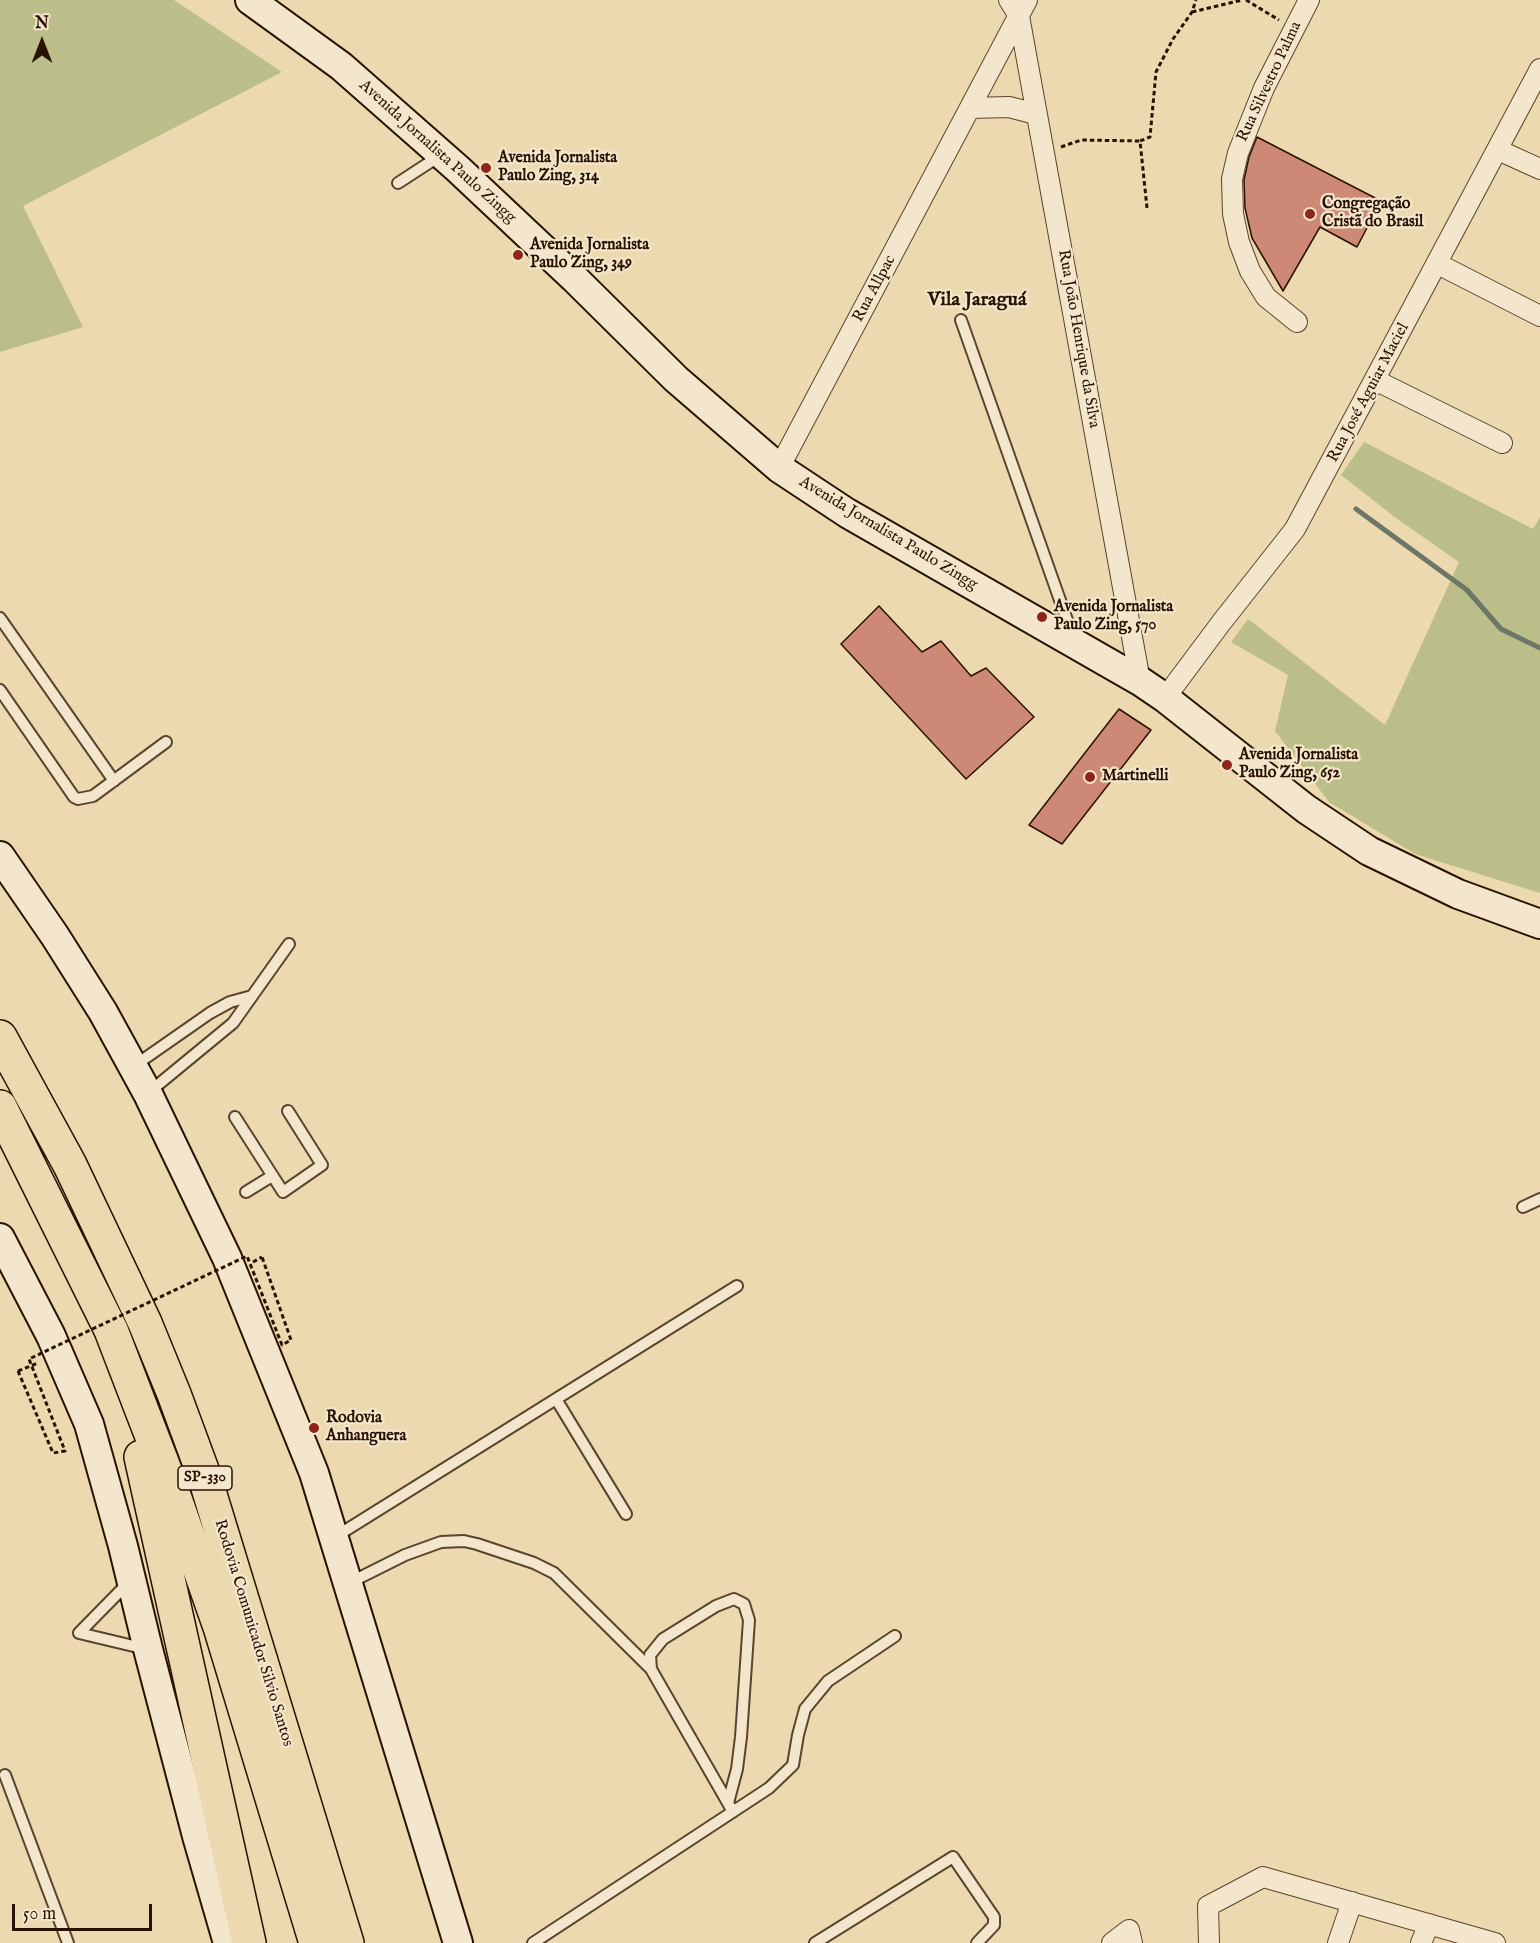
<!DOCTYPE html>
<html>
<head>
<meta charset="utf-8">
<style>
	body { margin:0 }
	#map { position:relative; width:1540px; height:1943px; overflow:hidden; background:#edd9b0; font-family:"IM FELL English",serif }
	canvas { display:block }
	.north { position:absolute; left:12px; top:12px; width:60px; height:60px; -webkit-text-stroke:4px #f3e6cc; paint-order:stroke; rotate:0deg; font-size:16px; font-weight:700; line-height:24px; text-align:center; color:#2a1200 }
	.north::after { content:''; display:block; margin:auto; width:21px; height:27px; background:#2a1200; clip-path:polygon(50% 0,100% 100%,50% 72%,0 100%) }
	.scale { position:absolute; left:12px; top:1904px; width:140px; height:27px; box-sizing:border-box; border:3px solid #2a1200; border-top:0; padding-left:8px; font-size:18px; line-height:21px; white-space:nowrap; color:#2a1200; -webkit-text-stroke:4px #f3e6cc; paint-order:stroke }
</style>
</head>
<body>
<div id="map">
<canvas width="1540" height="1943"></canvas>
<div class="north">N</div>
<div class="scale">50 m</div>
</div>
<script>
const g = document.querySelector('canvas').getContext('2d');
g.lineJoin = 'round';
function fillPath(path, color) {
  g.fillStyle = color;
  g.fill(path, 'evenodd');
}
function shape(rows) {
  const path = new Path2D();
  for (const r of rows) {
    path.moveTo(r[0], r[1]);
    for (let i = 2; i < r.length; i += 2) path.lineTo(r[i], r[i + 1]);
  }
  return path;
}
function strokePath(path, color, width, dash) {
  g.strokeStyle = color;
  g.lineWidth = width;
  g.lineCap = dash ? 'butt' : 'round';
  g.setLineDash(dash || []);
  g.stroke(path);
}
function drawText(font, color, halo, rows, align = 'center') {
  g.font = font + ' "IM FELL English",serif';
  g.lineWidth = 4.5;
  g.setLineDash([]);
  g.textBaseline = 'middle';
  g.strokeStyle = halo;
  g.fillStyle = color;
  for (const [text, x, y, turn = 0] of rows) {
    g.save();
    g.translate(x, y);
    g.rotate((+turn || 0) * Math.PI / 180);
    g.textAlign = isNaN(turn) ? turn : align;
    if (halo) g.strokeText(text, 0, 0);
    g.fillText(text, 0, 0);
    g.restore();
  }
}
const green = shape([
	[0,0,174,0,282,72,23,206,83,327,0,352],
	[1364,442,1533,529,1540,517,1540,893,1415,854,1329,802,1275,731,1288,675,1231,642,1248,619,1385,725,1459,562,1396,518,1341,475]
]);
const stream = shape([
	[1356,509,1467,590,1501,629,1540,648]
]);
const building = shape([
	[1257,137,1381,201,1357,247,1320,227,1283,291,1252,238,1245,208,1244,180,1249,157,1257,137],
	[879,606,922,652,941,641,971,676,986,668,1034,717,966,779,841,644,879,606],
	[1119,709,1151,730,1062,844,1029,825,1119,709]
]);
const path = shape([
	[1246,0,1279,20],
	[1192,12,1242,0],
	[1061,147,1081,140,1140,141],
	[1147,208,1140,141,1150,137,1156,72,1173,39,1192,12,1196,0],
	[253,1262,262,1257],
	[18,1371,38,1363]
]);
const lane = shape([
	[398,183,441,155],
	[961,320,1073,637],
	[0,618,114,781],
	[0,690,74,797,78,799,93,796,166,742],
	[134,1066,210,1013,230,1002,252,996],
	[148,1093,233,1023,289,944],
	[235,1117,283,1192,322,1165,288,1111],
	[246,1192,272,1176],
	[1523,1207,1540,1199],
	[556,1399,626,1514],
	[335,1537,737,1286],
	[349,1583,405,1555,441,1542,464,1541,477,1544,534,1563,554,1573,651,1669],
	[79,1633,129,1582],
	[79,1633,146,1649],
	[5,1775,68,1943],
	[728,1803,737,1769,741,1737,749,1620,744,1604,734,1599,716,1606,663,1639,650,1655,651,1669,663,1690,728,1803,733,1812],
	[533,1943,769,1788,793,1765,798,1735,805,1709,828,1681,895,1636],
	[815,1943,953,1857,994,1917,994,1925,977,1943]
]);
const street = shape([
	[1009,0,1019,16,1140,681],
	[970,108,1009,107,1036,114],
	[1498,150,1540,169],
	[1438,264,1540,316],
	[1297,322,1266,297,1250,271,1239,242,1233,214,1232,179,1238,153,1264,88,1309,0],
	[1375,380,1502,443],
	[779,468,1027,0],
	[1165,698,1221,623,1295,529,1540,69],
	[1112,1943,1129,1930,1132,1943],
	[1209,1943,1208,1906,1263,1877,1495,1943],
	[1338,1943,1352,1902],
	[1421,1943,1429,1924]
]);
const secondary = shape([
	[250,0,341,66,458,169,574,278,676,379,779,468,847,513,1140,681,1165,698,1306,809,1369,851,1458,894,1540,924],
	[0,856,55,936,103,1012,148,1094,227,1258,314,1473,458,1943],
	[0,1238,51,1336,89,1424,123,1546,148,1649,197,1836,228,1943]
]);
const highway = shape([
	[0,1037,70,1165,145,1323,174,1394,205,1478,347,1943],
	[0,1107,111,1330,166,1473,220,1627,316,1943],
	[141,1457,249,1943]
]);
const pathBridge = shape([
	[18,1371,53,1453,65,1451,29,1359,247,1256,282,1345,291,1340,262,1257]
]);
const markers = [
	[486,168,6,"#8f2418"],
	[1310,214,6,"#8f2418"],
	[518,255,6,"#8f2418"],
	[1042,617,6,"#8f2418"],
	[1227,765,6,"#8f2418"],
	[1090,777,6,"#8f2418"],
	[314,1428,6,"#8f2418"]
];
const shields = [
	[205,1478,54]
];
const shieldNames = [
	["SP-330",205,1478]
];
const streetNames = [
	["Rua Silvestro Palma",1270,82,-65],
	["Avenida Jornalista Paulo Zingg",437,152,42],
	["Rua Allpac",875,289,-62],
	["Rua João Henrique da Silva",1078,339,80],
	["Rua José Aguiar Maciel",1369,393,-62],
	["Avenida Jornalista Paulo Zingg",888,534,31],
	["Rodovia Comunicador Silvio Santos",253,1633,73]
];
const poiNames = [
	["Avenida Jornalista",498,159],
	["Paulo Zing, 314",498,177],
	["Congregação",1322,205],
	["Cristã do Brasil",1322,223],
	["Avenida Jornalista",530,246],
	["Paulo Zing, 349",530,264],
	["Avenida Jornalista",1054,608],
	["Paulo Zing, 570",1054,626],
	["Avenida Jornalista",1239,756],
	["Paulo Zing, 652",1239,774],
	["Martinelli",1102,777],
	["Rodovia",326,1419],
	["Anhanguera",326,1437]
];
const quarterNames = [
	["Vila Jaraguá",977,301]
];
fillPath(green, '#bbbe89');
strokePath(stream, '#6d7767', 5);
fillPath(building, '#cd8876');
strokePath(building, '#2a1200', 1.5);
strokePath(lane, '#5b442c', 14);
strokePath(street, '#5b442c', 22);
strokePath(secondary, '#2a1200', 32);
strokePath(highway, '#2a1200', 36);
strokePath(path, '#2a1200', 3, [4.5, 3]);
strokePath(lane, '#f3e6cc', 10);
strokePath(street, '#f3e6cc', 20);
strokePath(secondary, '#f3e6cc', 28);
strokePath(highway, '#edd9b0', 33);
strokePath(pathBridge, '#2a1200', 3, [4.5, 3]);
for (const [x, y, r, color] of markers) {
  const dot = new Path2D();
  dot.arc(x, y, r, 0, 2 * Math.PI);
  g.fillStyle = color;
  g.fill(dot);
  strokePath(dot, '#f3e6cc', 2);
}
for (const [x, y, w] of shields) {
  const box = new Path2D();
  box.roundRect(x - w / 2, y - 12, w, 24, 4.5);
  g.fillStyle = '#f3e6cc';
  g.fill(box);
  strokePath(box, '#2a1200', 1.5);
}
drawText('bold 15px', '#2a1200', null, shieldNames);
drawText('16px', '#2a1200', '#f3e6cc', streetNames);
drawText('bold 16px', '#2a1200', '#f3e6cc', poiNames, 'left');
drawText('bold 20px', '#2a1200', '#f3e6cc', quarterNames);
</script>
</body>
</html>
